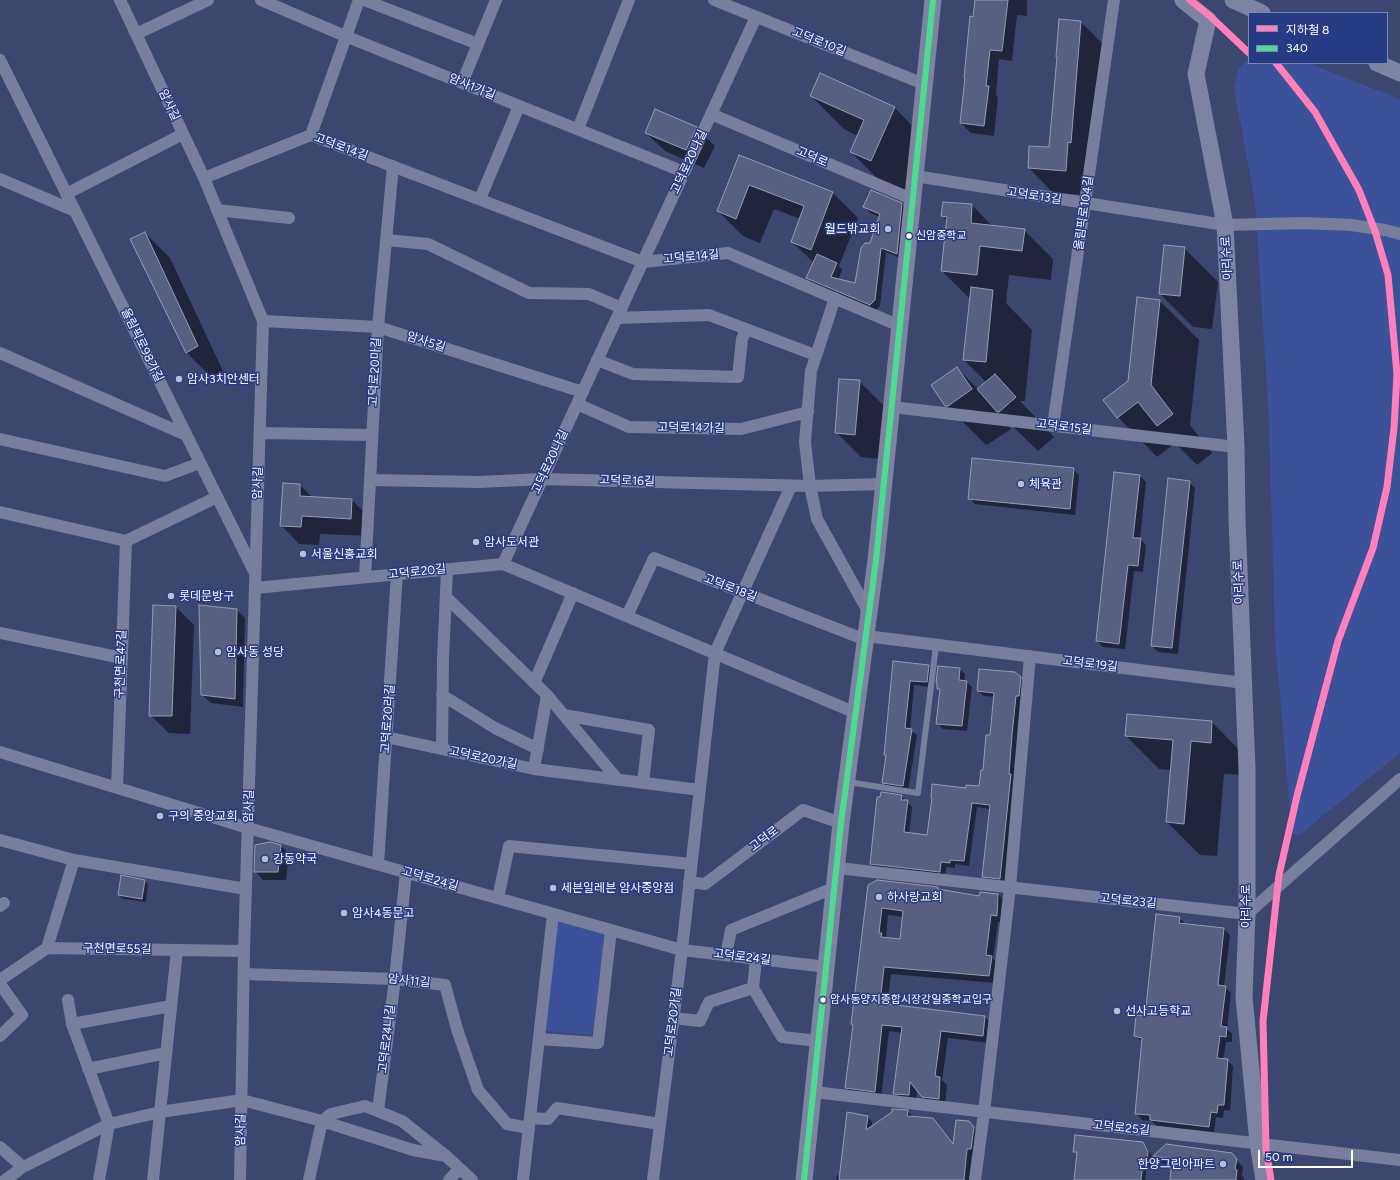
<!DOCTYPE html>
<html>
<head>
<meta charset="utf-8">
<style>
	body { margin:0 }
	#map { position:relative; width:1400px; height:1180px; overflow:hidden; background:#3c476f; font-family:Figtree,"Noto Sans KR",sans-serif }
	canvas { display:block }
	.legend { position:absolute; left:1248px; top:12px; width:140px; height:52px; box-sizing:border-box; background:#273a84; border:1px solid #7d89b5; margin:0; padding:5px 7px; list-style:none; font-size:12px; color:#fff }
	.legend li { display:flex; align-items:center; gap:8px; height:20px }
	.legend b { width:20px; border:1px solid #7d89b5 }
	.scale { position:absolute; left:1258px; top:1150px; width:95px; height:18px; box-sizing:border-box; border:2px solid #fff; border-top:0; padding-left:5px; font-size:12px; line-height:14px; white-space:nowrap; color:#fff; -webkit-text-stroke:3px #273a84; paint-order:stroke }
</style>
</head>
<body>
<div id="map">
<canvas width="1400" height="1180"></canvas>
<ul class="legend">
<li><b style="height:5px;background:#ff80ba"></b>지하철 8</li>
<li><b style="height:5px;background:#4ddb92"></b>340</li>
</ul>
<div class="scale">50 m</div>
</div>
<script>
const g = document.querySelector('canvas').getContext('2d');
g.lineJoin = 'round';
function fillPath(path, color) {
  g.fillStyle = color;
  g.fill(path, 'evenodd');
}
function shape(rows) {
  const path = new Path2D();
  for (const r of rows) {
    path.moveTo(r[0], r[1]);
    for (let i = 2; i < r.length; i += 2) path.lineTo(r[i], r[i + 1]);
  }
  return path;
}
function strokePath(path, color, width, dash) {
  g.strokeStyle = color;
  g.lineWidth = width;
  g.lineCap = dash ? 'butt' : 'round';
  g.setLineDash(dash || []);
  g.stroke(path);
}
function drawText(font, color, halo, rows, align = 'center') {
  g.font = font + ' Figtree,"Noto Sans KR",sans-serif';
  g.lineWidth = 3;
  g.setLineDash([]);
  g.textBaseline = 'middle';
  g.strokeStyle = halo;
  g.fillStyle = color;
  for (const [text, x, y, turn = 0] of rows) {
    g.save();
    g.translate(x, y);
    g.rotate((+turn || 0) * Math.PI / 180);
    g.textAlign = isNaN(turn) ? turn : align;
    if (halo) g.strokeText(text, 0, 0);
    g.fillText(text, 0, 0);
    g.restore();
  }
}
const green = shape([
	[1249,58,1249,63,1308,63,1400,99,1400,753,1298,836,1292,833,1275,639,1269,419,1255,202,1234,88,1239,68],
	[558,919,605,933,592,1035,545,1031]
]);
const shadow = shape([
	[976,0,1027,0,1027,16,1017,15,1012,61,999,59,996,95,998,97,994,136,971,133,961,123],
	[1081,22,1106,47,1091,195,1053,193,1029,168,1050,148,1058,58,1057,57],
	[811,96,894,107,927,141,904,194,884,185,851,152,858,136,844,129],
	[696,128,715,146,704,168,665,151,646,133],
	[739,157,833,193,858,218,839,266,842,270,838,280,856,285,871,244,880,217,870,213,865,207,902,204,908,210,903,259,886,252,880,306,876,310,813,284,807,278,814,263,792,242,800,219,774,209,760,243,743,236,718,211],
	[972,205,993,227,1024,230,1053,259,1051,280,1009,275,1006,303,1032,330,1025,401,1020,401,1054,437,1038,451,1006,420,1005,420,1011,429,987,445,985,444,946,405,957,368,978,389,986,382,964,360,971,300,942,271,947,221,942,216],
	[145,233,170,258,223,371,211,377,186,352],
	[1184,248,1218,282,1212,329,1193,327,1160,294],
	[1160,301,1199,340,1190,425,1212,453,1197,465,1175,443,1157,457,1118,417,1105,400,1129,382],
	[859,381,884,406,880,459,861,457,836,432],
	[1073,469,1079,475,1075,515,975,504,969,498],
	[1140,476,1146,482,1140,539,1146,545,1143,572,1134,571,1125,649,1103,647,1097,641],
	[1189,482,1195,488,1178,654,1158,652,1152,646],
	[300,485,313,498,352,500,370,518,369,536,320,534,319,545,299,544,281,525],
	[176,607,194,625,190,734,169,733,150,715],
	[237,610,245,618,243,707,211,703,202,695],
	[894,662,929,666,934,671,932,687,914,685,910,730,917,735,908,791,888,788,883,782],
	[960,669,965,674,964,682,967,682,972,687,967,731,943,729,937,723,941,692,938,689,938,684,937,683],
	[1015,673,1026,683,1005,883,988,882,983,876,990,809,977,807,969,866,955,864,955,868,946,867,945,877,876,869,871,864,901,796,912,807,909,834,928,836,967,789,980,787,991,736,995,697,984,696,978,691],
	[1128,715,1212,722,1245,756,1244,775,1224,774,1217,856,1200,855,1167,822,1171,770,1159,769,1126,736],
	[281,846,289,854,286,880,263,880,255,871],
	[145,881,148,884,146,902,123,899,119,895],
	[869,886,938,888,941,891,980,897,998,894,1005,901,1003,922,998,922,993,959,998,964,996,983,891,974,887,1005,985,1017,992,1024,990,1043,948,1038,942,1080,947,1085,945,1105,930,1104,917,1089,916,1102,901,1100,895,1093,902,1033,889,1031,881,1098,852,1095,846,1088],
	[888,915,904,917,901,940,886,938],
	[1179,918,1186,924,1224,929,1230,935,1224,986,1231,993,1227,1029,1232,1034,1232,1042,1226,1042,1223,1060,1227,1060,1233,1066,1230,1111,1224,1110,1223,1118,1216,1117,1214,1132,1157,1126,1152,1121,1142,1120,1136,1113,1143,1042,1135,1036,1145,1017],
	[907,1111,913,1117,954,1145,969,1122,979,1133,977,1154,972,1154,969,1180,836,1180,837,1175,841,1176,867,1116,872,1122,872,1127],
	[1142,1143,1146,1147,1152,1156,1150,1167,1147,1166,1145,1180,1074,1180,1078,1154,1074,1151],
	[1167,1145,1231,1154,1243,1167,1242,1176,1244,1178,1244,1180,1171,1180,1172,1165,1161,1163,1154,1156]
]);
const building = shape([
	[975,0,1008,0,1002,51,990,50,986,86,989,86,984,126,960,123,965,78,964,78,970,16,973,17,975,0],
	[1059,19,1081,21,1071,143,1068,142,1066,171,1028,168,1029,146,1049,147,1057,57,1056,57,1059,19],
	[820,73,895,107,871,161,850,152,864,120,810,96,820,73],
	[655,109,697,127,686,150,645,133,655,109],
	[739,155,833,192,811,250,791,242,804,206,749,185,736,219,717,211,739,155],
	[871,190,902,203,897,254,881,248,875,300,870,305,806,278,817,254,837,263,831,277,855,283,861,248,865,243,870,243,880,214,863,207,871,190],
	[943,202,972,204,971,223,1025,229,1022,251,980,246,977,275,941,271,947,217,941,216,943,202],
	[145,232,198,346,186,353,130,239,145,232],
	[1164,245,1185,247,1180,296,1159,294,1164,245],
	[971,287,993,290,986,362,963,360,971,287],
	[1137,297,1160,300,1151,385,1173,414,1157,426,1138,402,1117,418,1103,400,1128,381,1137,297],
	[957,367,972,389,948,406,945,406,931,385,957,367],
	[995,374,1016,397,999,412,997,412,977,389,995,374],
	[839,379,860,380,855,435,835,433,839,379],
	[972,458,1074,468,1070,509,968,499,972,458],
	[1114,472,1140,475,1133,538,1141,538,1138,566,1128,565,1119,644,1096,641,1114,472],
	[1168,478,1190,481,1172,648,1151,646,1168,478],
	[283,483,300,484,300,496,352,499,351,519,302,516,301,527,280,526,283,483],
	[153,605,176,606,172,716,149,716,153,605],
	[199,605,237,609,235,699,201,695,199,605],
	[893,661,929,665,927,682,910,681,905,728,912,729,903,786,882,783,886,755,884,755,893,661],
	[938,666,960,668,959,680,967,681,962,726,936,724,940,689,937,689,937,683,936,683,938,666],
	[979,669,1015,672,1021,677,1019,696,1016,696,1012,735,1009,774,1011,774,1000,879,982,877,990,805,972,803,964,861,950,860,950,863,941,862,940,872,870,864,877,797,880,797,881,792,902,795,901,800,908,800,904,832,927,835,932,798,931,798,932,784,966,788,966,785,979,786,981,770,983,770,986,735,990,735,994,693,977,691,979,669],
	[1127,714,1212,721,1211,743,1191,741,1184,824,1166,822,1173,740,1125,736,1127,714],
	[270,842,281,845,278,872,254,872,255,845,270,842],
	[121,875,145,880,142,899,118,895,121,875],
	[877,880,938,887,938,889,979,896,980,892,998,894,997,916,991,915,986,955,992,956,989,976,884,967,880,1003,985,1016,983,1036,941,1031,935,1076,940,1077,939,1099,922,1097,910,1082,909,1095,893,1094,902,1027,882,1025,875,1092,845,1088,853,1025,851,1024,868,885,877,880],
	[882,908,903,911,900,939,881,937,882,933,879,933,882,908],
	[1156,914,1180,917,1179,923,1224,928,1218,985,1226,986,1221,1026,1227,1027,1226,1037,1220,1036,1217,1058,1228,1059,1224,1105,1218,1105,1217,1113,1211,1112,1209,1127,1150,1120,1150,1115,1135,1114,1142,1038,1134,1036,1136,1015,1145,1016,1156,914],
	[892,1109,908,1110,907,1116,933,1118,953,1144,956,1120,969,1121,974,1127,971,1149,967,1149,964,1180,839,1180,847,1112,868,1116,866,1130,892,1112,892,1109],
	[1075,1135,1143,1142,1148,1152,1147,1163,1143,1163,1141,1180,1074,1180,1077,1152,1073,1152,1075,1135],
	[1166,1144,1232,1153,1237,1159,1235,1169,1237,1170,1236,1180,1170,1180,1172,1159,1153,1156,1166,1144]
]);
const lane = shape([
	[848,782,918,793,936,645]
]);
const street = shape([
	[120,0,204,178,263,321,244,951,240,1180],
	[261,0,345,36,684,172],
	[364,0,478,44],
	[714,0,924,84],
	[136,34,208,0],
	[0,60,255,573],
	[462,83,496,0],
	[711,114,912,199],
	[578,129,629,0],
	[311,135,359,0],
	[915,176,1225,225,1305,223,1351,225,1385,230,1400,234],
	[204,178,311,135,643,262,728,253,900,326],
	[0,179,75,211],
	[66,194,183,134],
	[480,199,519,106],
	[217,210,289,218],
	[386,240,428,244,529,293,589,294,622,308],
	[835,298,811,371,805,442,810,486,817,519,869,613],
	[617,318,709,315,815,355],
	[263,321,378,327,583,392],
	[0,353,186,435],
	[597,360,633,374,738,377,742,339,746,329],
	[577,404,629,427,741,429,808,412],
	[892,407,1236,447],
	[1053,426,1114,0],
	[260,433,372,435],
	[0,439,165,476,200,463],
	[370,480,480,482,542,479,810,486,884,484],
	[0,512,126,541,217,497],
	[503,564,756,17],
	[365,577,378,327,393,166],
	[255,588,503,564,856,713],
	[446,597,547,695,618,780],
	[627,616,654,558,866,640],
	[0,633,122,658],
	[866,636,1244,683],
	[534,683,573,593],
	[442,695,495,728,538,749],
	[564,715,649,730,643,783],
	[386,737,534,769,700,790],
	[442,749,443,660,447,569],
	[0,752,248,828,682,950,827,967],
	[534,769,547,695],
	[117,788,126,541],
	[0,840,74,860,246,889],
	[378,864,397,574],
	[838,868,1247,914,1400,779],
	[689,882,705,884,803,810,841,823],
	[498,898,509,846,691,864],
	[0,906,4,903],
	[47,948,74,860],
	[726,955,731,930,836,887],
	[756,959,753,988,782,1037,819,1041],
	[244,974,395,979,445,985,457,1029,478,1090,507,1124,529,1128],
	[0,980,47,948,244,951],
	[0,984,22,1015,0,1036],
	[68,1000,72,1024,109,1124,99,1180],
	[673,1018,700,1021,709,1002,753,988],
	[72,1024,171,1006],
	[539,1039,598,1043,611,930],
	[88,1069,166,1053],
	[814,1092,1400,1160],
	[378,1111,395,979,406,872],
	[530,1118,548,1119,557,1108,660,1124],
	[0,1147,23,1167],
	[5,1180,23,1167,109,1124,160,1112,242,1100,322,1121,413,1150,446,1156],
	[153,1180,177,950],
	[309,1180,322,1121,331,1114,365,1106,402,1121,446,1156,472,1180],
	[449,1180,459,1169],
	[523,1180,553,914],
	[653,1180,682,950,715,653,791,486],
	[975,1180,984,1112,1010,887,1030,656]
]);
const secondary = shape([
	[1183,0,1208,20,1196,74,1225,225,1236,447,1237,520,1247,769,1247,914,1244,997,1258,1143,1264,1180],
	[1233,0,1262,13],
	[1377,63,1400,73],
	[804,1180,841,823,876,560,933,0]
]);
const bus1 = shape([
	[804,1180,841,823,876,560,933,0]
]);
const metro1 = shape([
	[1190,0,1210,16,1249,53],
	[1271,1180,1266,1149,1263,1021,1279,875,1297,796,1338,641,1373,548,1387,487,1394,428,1397,374,1388,275,1375,231,1359,190,1315,112,1276,63]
]);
const markers = [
	[888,229,4,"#bbbfcd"],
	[909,236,3.5,"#fff"],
	[179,379,4,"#bbbfcd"],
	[1021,484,4,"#bbbfcd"],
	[476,542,4,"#bbbfcd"],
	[303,554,4,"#bbbfcd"],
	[171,596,4,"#bbbfcd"],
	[218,652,4,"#bbbfcd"],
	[160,816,4,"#bbbfcd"],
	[265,859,4,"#bbbfcd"],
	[553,888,4,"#bbbfcd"],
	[879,897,4,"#bbbfcd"],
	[344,913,4,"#bbbfcd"],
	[823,1000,3.5,"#fff"],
	[1117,1011,4,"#bbbfcd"],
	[1223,1164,4,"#bbbfcd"]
];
const busNames = [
	["신암중학교",916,236],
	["암사동양지종합시장강일중학교입구",830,1000]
];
const streetNames = [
	["고덕로10길",819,42,22],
	["암사1가길",472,87,22],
	["암사길",169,105,65],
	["고덕로14길",341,147,20],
	["고덕로",812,157,23],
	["고덕로20나길",689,162,-65],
	["고덕로13길",1034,196,9],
	["올림픽로104길",1084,213,-82],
	["고덕로14길",691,257,-5],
	["아리수로",1227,258,-93],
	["암사5길",426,342,18],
	["올림픽로98가길",142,345,64],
	["고덕로20마길",375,372,-87],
	["고덕로15길",1064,427,7],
	["고덕로14가길",691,428,1],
	["고덕로20나길",550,462,-65],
	["고덕로16길",627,481,2],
	["암사길",258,483,-88],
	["고덕로20길",417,572,-6],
	["아리수로",1239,582,-92],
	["고덕로18길",730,588,21],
	["구천면로47길",121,664,-88],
	["고덕로19길",1090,664,7],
	["고덕로20라길",388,719,-86],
	["고덕로20가길",483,758,12],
	["암사길",249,806,-88],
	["고덕로",764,839,-37],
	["고덕로24길",430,879,16],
	["고덕로23길",1128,901,6],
	["아리수로",1246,906,-90],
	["구천면로55길",117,949,1],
	["고덕로24길",742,957,7],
	["암사11길",409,981,6],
	["고덕로20가길",673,1022,-83],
	["고덕로24나길",387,1039,-83],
	["고덕로25길",1121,1128,6],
	["암사길",241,1130,-89]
];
const poiNames = [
	["월드밖교회",880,229,"right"],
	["암사3치안센터",187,379],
	["체육관",1029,484],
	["암사도서관",484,542],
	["서울신흥교회",311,554],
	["롯데문방구",179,596],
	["암사동 성당",226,652],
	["구의 중앙교회",168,816],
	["강동약국",273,859],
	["세븐일레븐 암사중앙점",561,888],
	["하사랑교회",887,897],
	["암사4동문고",352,913],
	["선사고등학교",1125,1011],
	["한양그린아파트",1215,1164,"right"]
];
fillPath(green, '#3b5199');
fillPath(shadow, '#0007');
fillPath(building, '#576080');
strokePath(building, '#969cb3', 1);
strokePath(lane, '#787f9d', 6);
strokePath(street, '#787f9d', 12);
strokePath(secondary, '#7d84a1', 17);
strokePath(bus1, '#4ddb92', 6);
strokePath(metro1, '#ff80ba', 7);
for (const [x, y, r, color] of markers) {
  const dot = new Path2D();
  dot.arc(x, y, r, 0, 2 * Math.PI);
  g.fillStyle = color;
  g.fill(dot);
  strokePath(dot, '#273a84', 1.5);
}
drawText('11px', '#fff', '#273a84', busNames, 'left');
drawText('12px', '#fff', '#273a84', streetNames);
drawText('12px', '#fff', '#273a84', poiNames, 'left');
</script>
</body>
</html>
